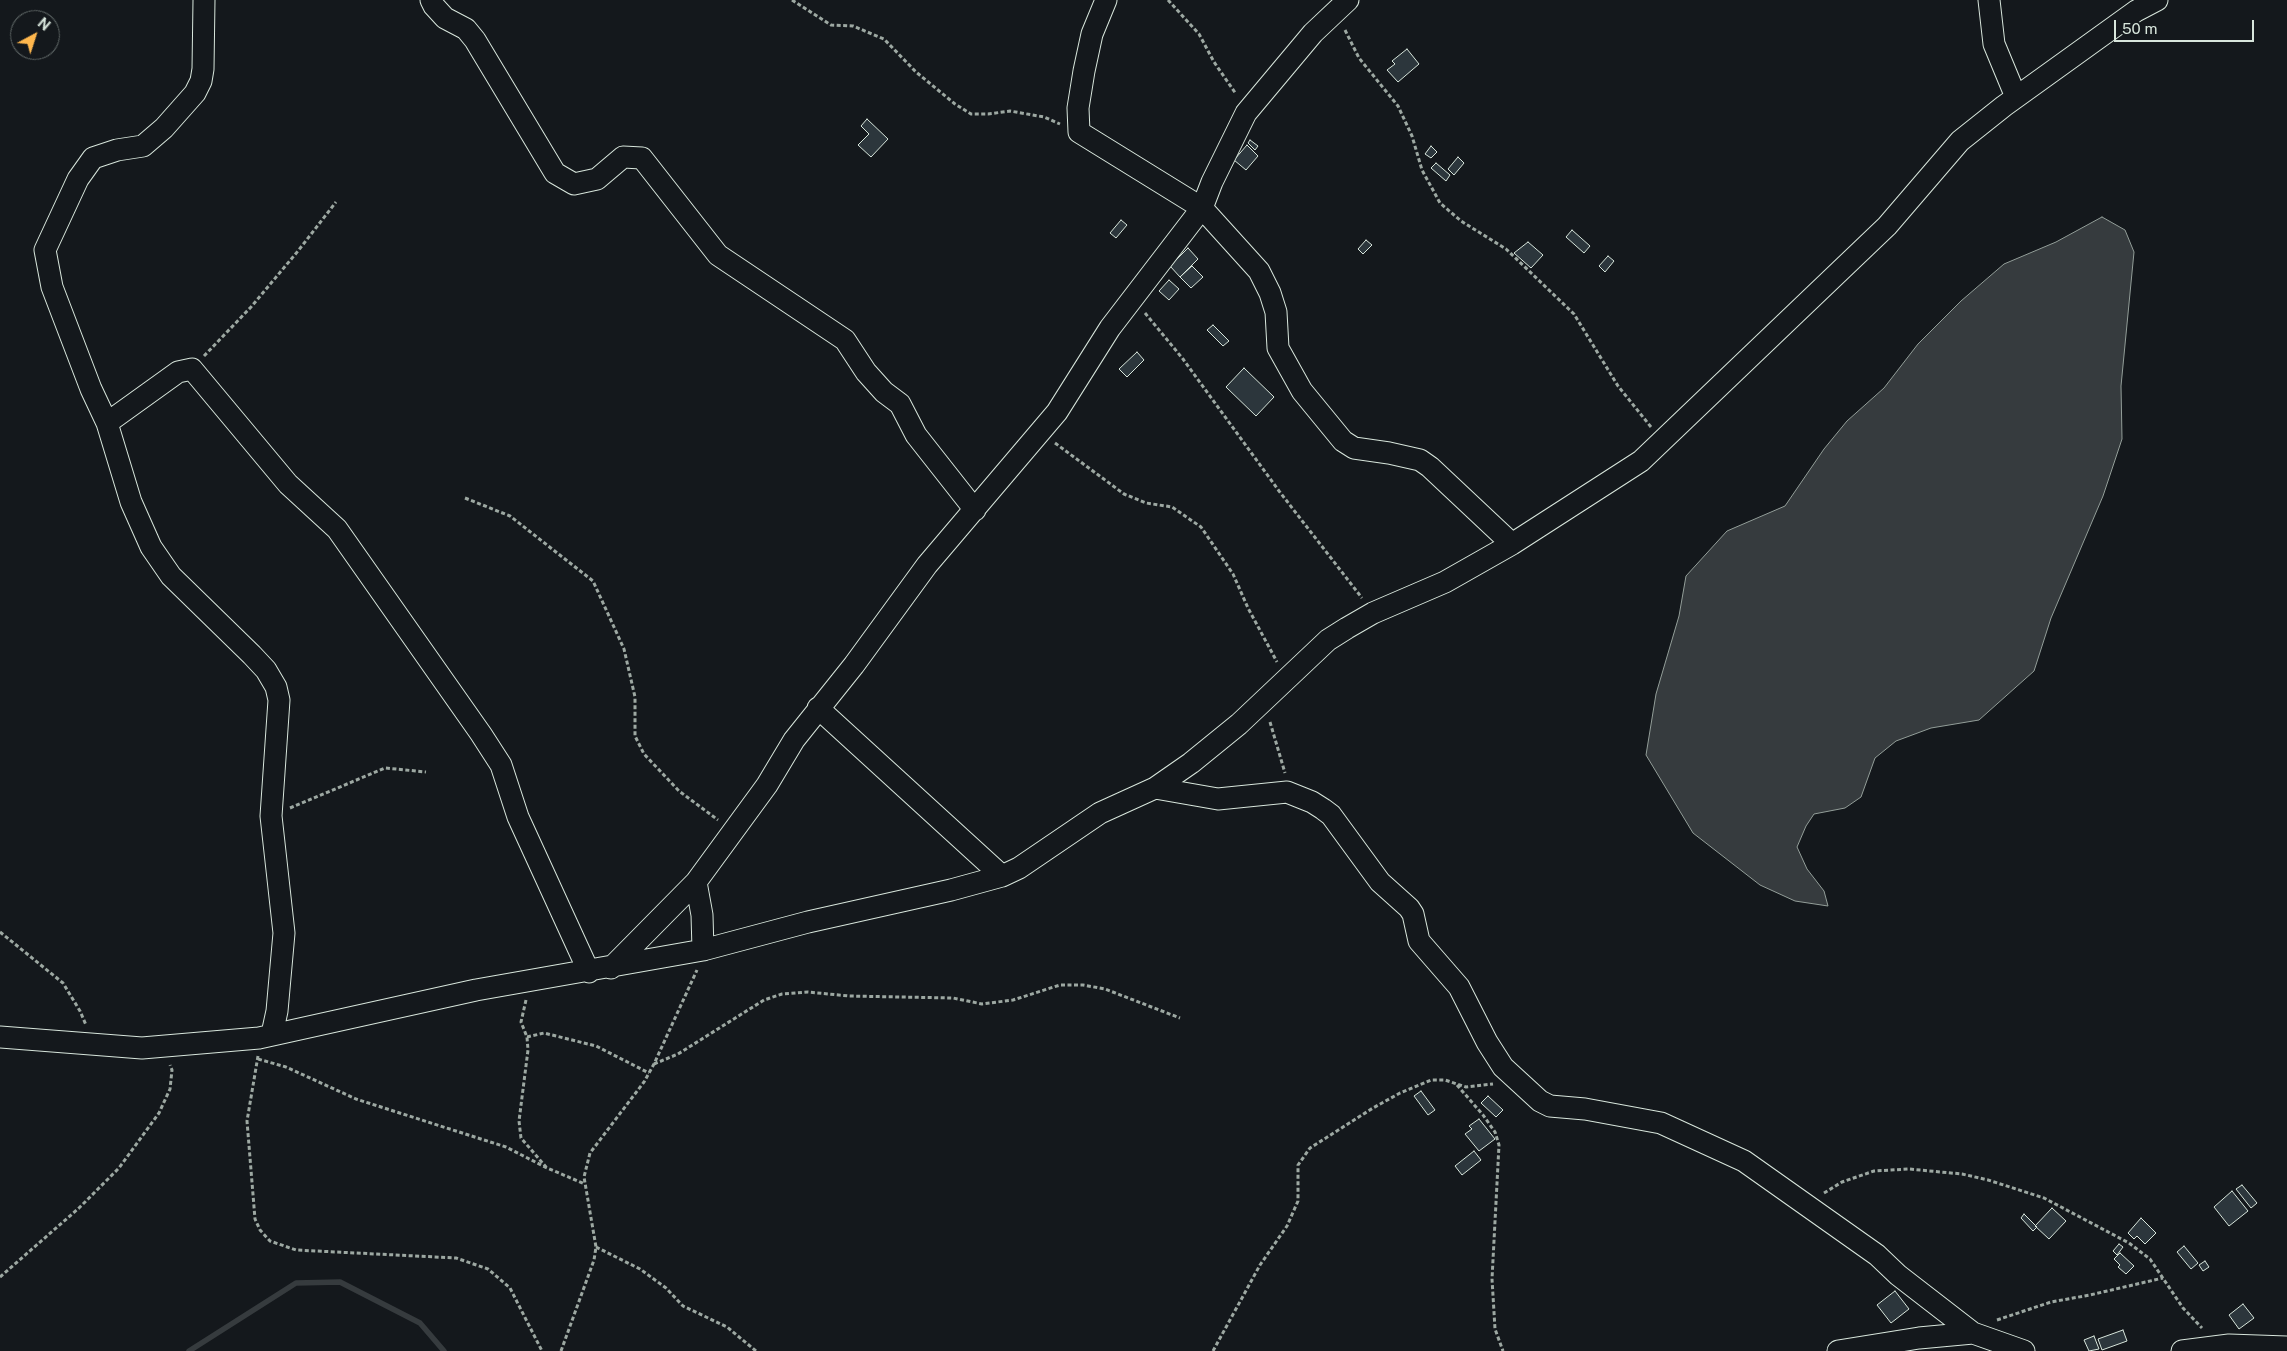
<!DOCTYPE html>
<html>
<head>
<meta charset="utf-8">
<style>
	body { margin:0 }
	#map { position:relative; width:2287px; height:1351px; overflow:hidden; background:#14181c; font-family:"Public Sans",sans-serif }
	canvas { display:block }
	.north { position:absolute; left:10px; top:10px; width:50px; height:50px; box-sizing:border-box; background:#14181c; border:1px solid #626a69; border-radius:50%; rotate:40deg; font-size:14px; font-weight:700; line-height:20px; text-align:center; color:#d8e6dc }
	.north::after { content:''; display:block; margin:auto; width:18px; height:22px; background:#ffb74d; clip-path:polygon(50% 0,100% 100%,50% 72%,0 100%) }
	.scale { position:absolute; left:2114px; top:20px; width:140px; height:22px; box-sizing:border-box; border:2px solid #d8e6dc; border-top:0; padding-left:6px; font-size:15px; line-height:18px; white-space:nowrap; color:#d8e6dc; -webkit-text-stroke:4px #14181c; paint-order:stroke }
</style>
</head>
<body>
<div id="map">
<canvas width="2287" height="1351"></canvas>
<div class="north">N</div>
<div class="scale">50 m</div>
</div>
<script>
const g = document.querySelector('canvas').getContext('2d');
g.lineJoin = 'round';
function fillPath(path, color) {
  g.fillStyle = color;
  g.fill(path, 'evenodd');
}
function shape(rows) {
  const path = new Path2D();
  for (const r of rows) {
    path.moveTo(r[0], r[1]);
    for (let i = 2; i < r.length; i += 2) path.lineTo(r[i], r[i + 1]);
  }
  return path;
}
function strokePath(path, color, width, dash) {
  g.strokeStyle = color;
  g.lineWidth = width;
  g.lineCap = dash ? 'butt' : 'round';
  g.setLineDash(dash || []);
  g.stroke(path);
}
const water = shape([
	[2102,217,2125,230,2134,252,2121,386,2122,439,2103,496,2051,618,2034,671,1979,720,1931,728,1896,741,1875,758,1861,797,1845,808,1814,814,1806,826,1797,847,1807,869,1824,891,1828,906,1795,901,1760,885,1693,833,1646,755,1656,694,1679,616,1686,576,1727,531,1785,506,1824,449,1847,421,1884,388,1918,344,1961,301,2004,264,2056,242,2102,217]
]);
const stream = shape([
	[189,1351,296,1283,340,1282,420,1323,444,1351]
]);
const building = shape([
	[1407,49,1419,64,1398,82,1387,70,1395,64,1392,61,1407,49],
	[867,119,888,139,871,157,858,145,869,134,861,126,867,119],
	[1250,140,1258,146,1255,150,1248,143,1250,140],
	[1247,145,1258,156,1246,170,1234,160,1247,145],
	[1431,146,1437,152,1431,158,1425,154,1431,146],
	[1458,157,1464,163,1454,175,1448,169,1458,157],
	[1436,163,1450,175,1446,181,1431,168,1436,163],
	[1121,220,1127,225,1116,238,1110,233,1121,220],
	[1572,230,1590,246,1584,253,1566,237,1572,230],
	[1366,240,1372,245,1363,254,1358,249,1366,240],
	[1528,242,1543,255,1531,268,1514,253,1528,242],
	[1188,248,1198,259,1180,277,1170,266,1188,248],
	[1608,256,1614,261,1605,272,1599,266,1608,256],
	[1192,266,1203,277,1191,288,1180,277,1192,266],
	[1169,280,1179,289,1169,300,1159,291,1169,280],
	[1213,325,1229,341,1223,346,1207,330,1213,325],
	[1137,352,1144,360,1127,377,1119,369,1137,352],
	[1244,368,1274,397,1256,416,1226,387,1244,368],
	[1421,1091,1435,1110,1428,1115,1414,1096,1421,1091],
	[1488,1096,1503,1110,1496,1117,1481,1103,1488,1096],
	[1479,1119,1495,1139,1479,1151,1465,1134,1472,1129,1469,1126,1479,1119],
	[1474,1151,1481,1160,1462,1175,1455,1166,1474,1151],
	[2242,1185,2257,1203,2251,1208,2236,1189,2242,1185],
	[2232,1191,2248,1211,2229,1226,2214,1207,2232,1191],
	[2052,1208,2066,1221,2049,1239,2035,1226,2052,1208],
	[2024,1214,2037,1227,2033,1231,2021,1218,2024,1214],
	[2141,1218,2156,1233,2145,1244,2137,1236,2134,1239,2128,1233,2141,1218],
	[2119,1244,2123,1247,2117,1255,2113,1251,2119,1244],
	[2184,1246,2198,1263,2191,1269,2177,1252,2184,1246],
	[2120,1253,2134,1266,2126,1274,2118,1267,2120,1265,2114,1259,2120,1253],
	[2205,1261,2209,1267,2203,1271,2199,1265,2205,1261],
	[1895,1291,1909,1309,1891,1323,1877,1305,1895,1291],
	[2243,1304,2254,1318,2239,1329,2229,1315,2243,1304],
	[2123,1330,2127,1341,2102,1350,2098,1339,2123,1330],
	[2094,1336,2099,1349,2089,1351,2084,1340,2094,1336]
]);
const path = shape([
	[792,0,831,25,853,26,884,39,916,72,955,104,971,114,988,114,1010,111,1044,117,1060,124],
	[1168,0,1199,34,1214,62,1236,94],
	[1345,30,1359,58,1398,106,1412,136,1422,170,1440,203,1461,221,1506,249,1574,314,1618,386,1651,427],
	[1145,313,1183,359,1279,491,1362,598],
	[204,356,251,307,298,251,336,202],
	[1055,443,1124,494,1146,503,1172,507,1201,527,1233,574,1248,608,1277,662],
	[465,498,510,516,593,581,624,649,635,697,635,736,644,754,679,791,718,820],
	[1270,722,1285,773],
	[290,808,385,768,426,772],
	[0,932,63,983,80,1011,86,1025],
	[526,1000,521,1022,527,1037,528,1050,519,1121,521,1138,546,1167],
	[527,1037,544,1033,596,1046,649,1073],
	[258,1056,247,1121,255,1219,260,1230,270,1241,296,1250,456,1258,488,1269,510,1288,542,1351],
	[258,1059,286,1067,356,1099,506,1147,547,1168,585,1184],
	[654,1064,678,1054,764,1000,782,994,808,992,849,996,953,998,982,1004,1013,1000,1060,985,1083,985,1105,989,1180,1018],
	[1457,1085,1483,1115,1495,1132,1499,1145,1492,1279,1495,1329,1503,1351],
	[1824,1193,1842,1182,1874,1171,1909,1169,1962,1174,1988,1180,2044,1198,2129,1243,2150,1259,2183,1308,2202,1328],
	[596,1247,640,1269,666,1288,683,1306,727,1327,756,1351],
	[0,1277,79,1208,119,1168,159,1113,170,1089,172,1070,170,1065],
	[1997,1320,2051,1302,2090,1295,2163,1278],
	[561,1351,594,1260,596,1247,584,1177,590,1153,644,1082,654,1064,697,970],
	[1213,1351,1260,1265,1287,1226,1298,1201,1298,1165,1310,1148,1373,1108,1400,1093,1431,1080,1445,1080,1466,1087,1493,1084]
]);
const minor = shape([
	[204,0,203,69,201,81,195,93,164,128,143,146,117,150,93,158,78,179,45,250,52,287,91,389,107,423,131,502,151,547,171,576,252,655,266,670,276,687,279,700,271,816,284,933,277,1011,272,1034],
	[431,0,434,6,445,18,466,29,475,40,555,173,574,184,597,179,623,157,642,158,718,255,845,340,866,372,884,392,900,404,916,435,975,510],
	[1106,0,1092,34,1084,71,1078,108,1079,132,1202,208,1259,271,1270,293,1276,312,1278,348,1302,391,1343,441,1354,448,1389,453,1420,460,1430,467,1512,544],
	[1989,0,1994,44,2016,97],
	[107,423,178,372,192,369,288,484,337,529,481,734,501,765,518,817,589,972],
	[818,708,1002,876],
	[1155,788,1218,799,1287,792,1312,802,1323,809,1331,815,1380,882,1409,908,1413,914,1419,941,1459,987,1487,1042,1503,1067,1540,1101,1550,1106,1585,1109,1661,1123,1744,1161,1877,1255,1898,1275,1973,1333],
	[696,882,702,915,703,950],
	[611,968,696,882,767,785,794,740,854,665,927,565,1057,412,1110,328,1202,208,1212,182,1246,113,1313,33,1348,0],
	[0,1037,142,1048,259,1038,476,990,703,950,808,922,951,890,1002,876,1019,868,1100,813,1155,788,1191,763,1239,724,1328,640,1347,628,1373,613,1445,582,1512,544,1641,461,1887,226,1960,141,2004,106,2136,11,2157,0],
	[1838,1351,1919,1338,1973,1333,2024,1351],
	[2182,1351,2229,1345,2287,1347]
]);
fillPath(water, '#363b3e');
strokePath(water, '#939e99', 1);
strokePath(stream, '#363b3e', 5.5);
fillPath(building, '#2c363c');
strokePath(building, '#d8e6dc', 1);
strokePath(minor, '#d8e6dc', 23);
strokePath(path, '#9da8a2', 3, [4, 2.5]);
strokePath(minor, '#14181c', 21);
</script>
</body>
</html>
